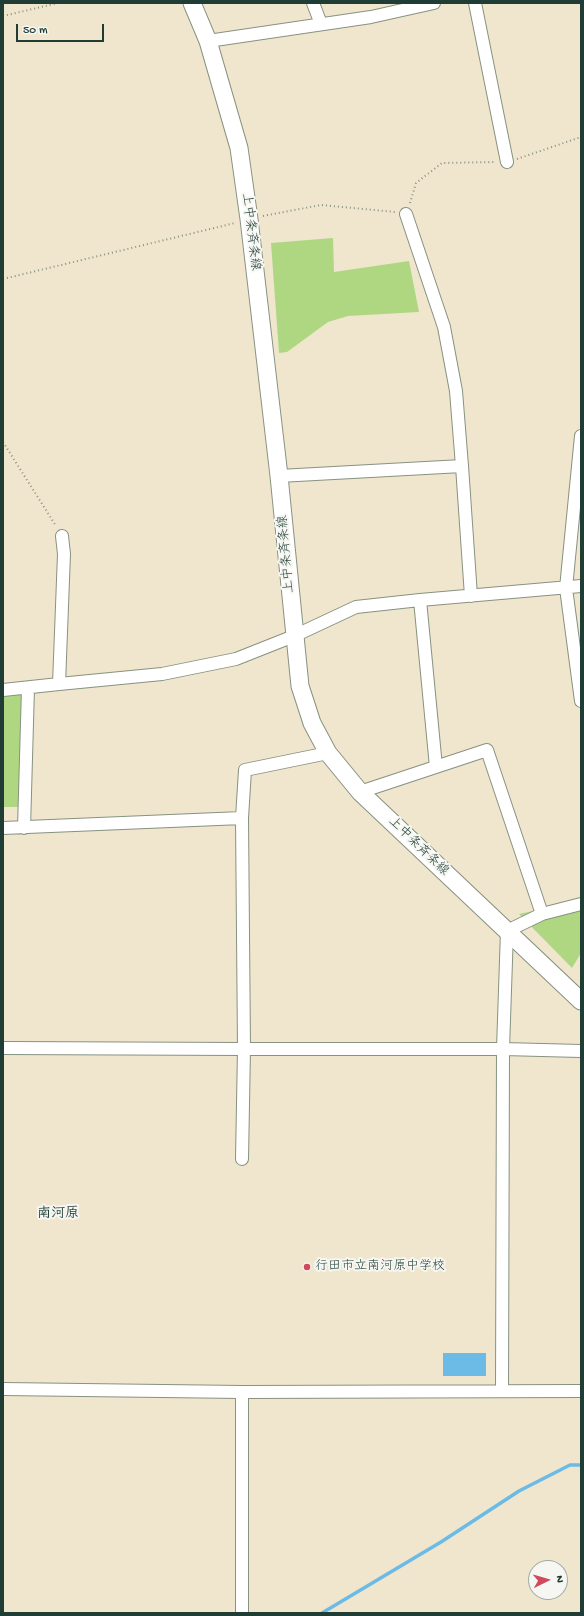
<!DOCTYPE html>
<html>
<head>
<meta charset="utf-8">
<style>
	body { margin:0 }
	#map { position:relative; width:584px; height:1616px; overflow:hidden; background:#efe6cd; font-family:"Gochi Hand",sans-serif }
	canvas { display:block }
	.frame { position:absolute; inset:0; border:4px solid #1f3d34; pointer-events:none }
	.north { position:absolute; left:528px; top:1560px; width:40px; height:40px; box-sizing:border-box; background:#f6f6f2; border:1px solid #a0aca6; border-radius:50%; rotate:85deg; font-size:11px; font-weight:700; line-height:16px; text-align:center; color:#1f3d34 }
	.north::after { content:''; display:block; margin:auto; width:14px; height:18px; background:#d1495b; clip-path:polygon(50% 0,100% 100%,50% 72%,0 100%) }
	.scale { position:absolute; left:16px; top:24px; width:88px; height:18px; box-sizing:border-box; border:2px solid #1f3d34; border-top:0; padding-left:5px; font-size:12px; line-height:14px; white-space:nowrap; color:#1f3d34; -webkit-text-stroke:3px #f6f6f2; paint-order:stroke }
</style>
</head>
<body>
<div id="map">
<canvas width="584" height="1616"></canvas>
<div class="frame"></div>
<div class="north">N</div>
<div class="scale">50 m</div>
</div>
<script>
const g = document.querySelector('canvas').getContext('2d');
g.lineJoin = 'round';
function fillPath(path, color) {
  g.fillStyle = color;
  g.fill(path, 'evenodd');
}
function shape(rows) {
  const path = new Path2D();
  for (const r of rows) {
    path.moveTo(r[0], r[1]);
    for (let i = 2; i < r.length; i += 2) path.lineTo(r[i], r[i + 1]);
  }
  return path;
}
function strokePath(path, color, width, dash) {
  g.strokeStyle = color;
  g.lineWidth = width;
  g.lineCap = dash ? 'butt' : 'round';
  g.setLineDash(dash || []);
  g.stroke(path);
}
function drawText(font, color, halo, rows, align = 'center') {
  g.font = font + ' "Gochi Hand","Klee One",sans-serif';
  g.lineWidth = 4;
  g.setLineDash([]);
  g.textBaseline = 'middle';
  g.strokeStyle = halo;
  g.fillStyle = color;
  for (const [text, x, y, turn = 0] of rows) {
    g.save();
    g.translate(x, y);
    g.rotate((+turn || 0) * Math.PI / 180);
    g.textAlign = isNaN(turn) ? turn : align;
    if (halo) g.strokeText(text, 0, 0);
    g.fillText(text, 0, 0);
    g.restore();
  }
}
const green = shape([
	[333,238,334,272,409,261,419,312,348,316,328,322,287,352,279,353,271,243],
	[23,684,23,807,3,807,3,685],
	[581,901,581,953,572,968,519,914]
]);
const water = shape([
	[443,1353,486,1353,486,1376,443,1376]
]);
const stream = shape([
	[322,1613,441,1542,519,1491,570,1465,581,1465]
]);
const path = shape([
	[3,16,58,3],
	[517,159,581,137],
	[410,203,416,183,442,163,495,162],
	[263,216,321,205,395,212],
	[3,279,235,223],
	[3,442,56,526]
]);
const street = shape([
	[313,3,321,24],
	[475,3,507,162],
	[208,41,371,17,434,3],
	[406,214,444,327,456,391,462,466],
	[581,436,566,588,581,701],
	[279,476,462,466,471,596],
	[62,536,64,554,59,684,162,674,236,659,294,636,356,607,420,600,581,586],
	[420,600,436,767],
	[3,690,59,684],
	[360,792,487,750,542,914],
	[3,828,242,818],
	[24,828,28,688],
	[581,904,542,914,507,931,503,1049,581,1051],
	[3,1048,244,1049,503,1049,502,1391],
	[242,1159,244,1049,242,818,245,770,328,753],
	[3,1389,242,1392,581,1391],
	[242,1613,242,1392]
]);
const secondary = shape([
	[192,3,208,41,239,148,249,219,279,476,300,686,312,723,328,753,360,792,581,1001]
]);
const markers = [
	[307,1267,4,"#d1495b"]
];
const streetNames = [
	["上中条斉条線",250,232,83],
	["上中条斉条線",287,554,-95],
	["上中条斉条線",418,847,44]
];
const poiNames = [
	["行田市立南河原中学校",315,1267]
];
const neighbourhoodNames = [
	["南河原",58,1215]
];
fillPath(green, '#afd782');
fillPath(water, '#6cbae6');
strokePath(stream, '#6cbae6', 3.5);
strokePath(street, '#879280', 14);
strokePath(secondary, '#879280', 19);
strokePath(path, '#879280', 2, [1, 3]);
strokePath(street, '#fff', 12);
strokePath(secondary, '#fff', 17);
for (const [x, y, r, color] of markers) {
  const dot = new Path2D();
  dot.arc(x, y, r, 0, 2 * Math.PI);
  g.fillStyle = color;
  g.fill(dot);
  strokePath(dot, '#f6f6f2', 1.5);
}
drawText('13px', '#1f3d34', '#f6f6f2', streetNames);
drawText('13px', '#1f3d34', '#f6f6f2', poiNames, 'left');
drawText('bold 14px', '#1f3d34', '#f6f6f2', neighbourhoodNames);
</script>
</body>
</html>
